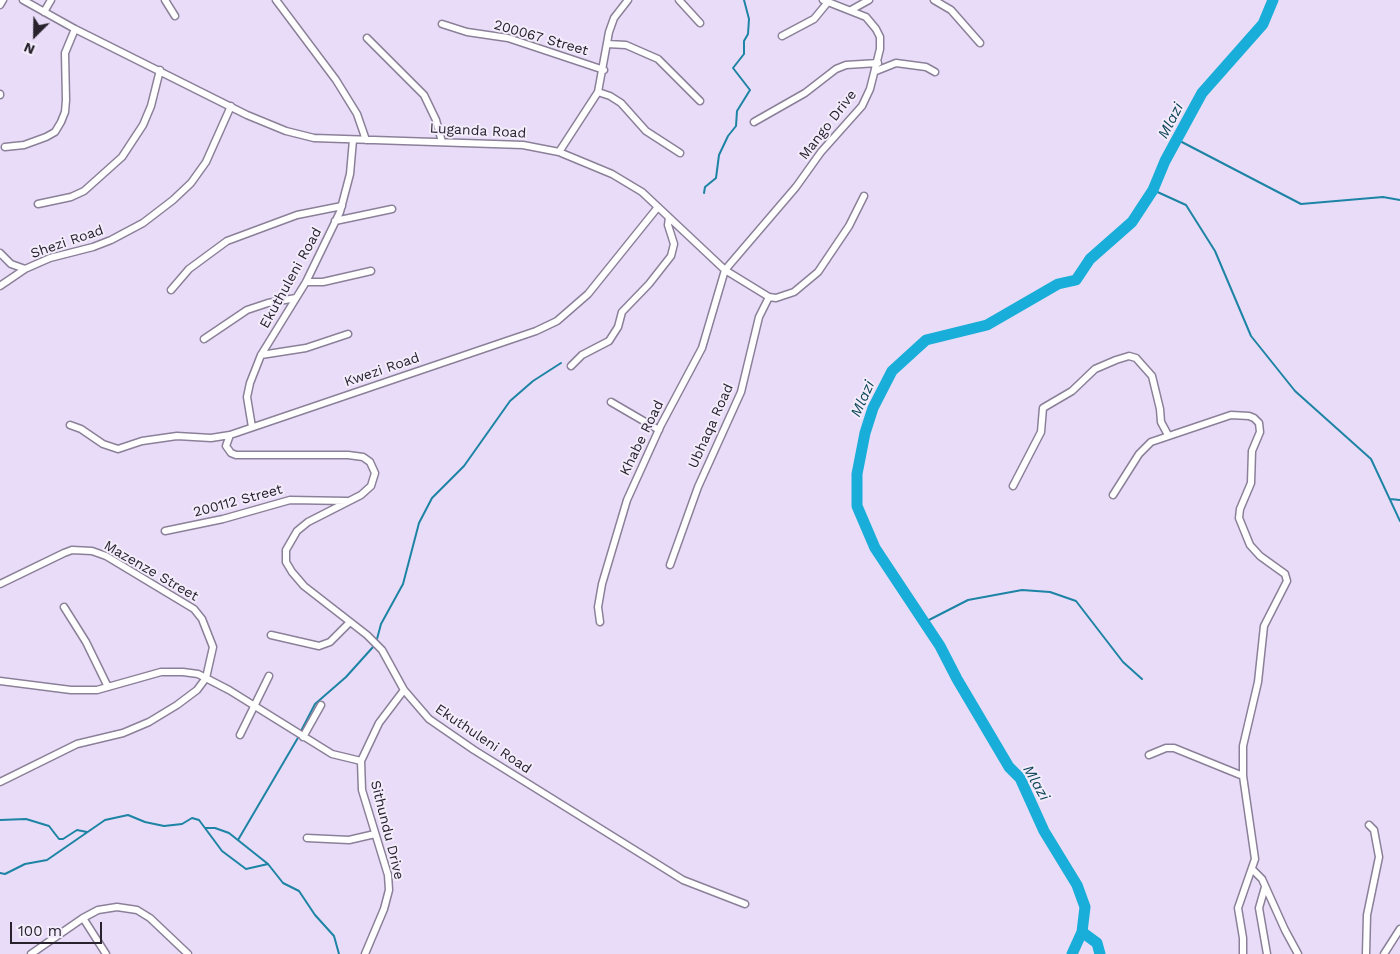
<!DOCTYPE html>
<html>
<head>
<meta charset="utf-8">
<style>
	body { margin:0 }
	#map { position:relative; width:1400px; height:954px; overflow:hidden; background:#e9dcf8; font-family:"Work Sans",sans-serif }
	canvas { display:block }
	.north { position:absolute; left:10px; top:10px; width:50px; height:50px; -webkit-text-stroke:4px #f3ecfc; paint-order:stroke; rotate:203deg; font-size:14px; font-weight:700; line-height:20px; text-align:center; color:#27222c }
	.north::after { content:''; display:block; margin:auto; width:18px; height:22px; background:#27222c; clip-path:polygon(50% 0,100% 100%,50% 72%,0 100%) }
	.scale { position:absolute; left:10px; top:922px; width:92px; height:22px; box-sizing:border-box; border:2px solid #27222c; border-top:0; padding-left:6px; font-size:15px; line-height:18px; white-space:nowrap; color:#27222c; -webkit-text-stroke:4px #f3ecfc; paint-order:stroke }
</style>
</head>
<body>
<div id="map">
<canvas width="1400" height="954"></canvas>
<div class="north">N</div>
<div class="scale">100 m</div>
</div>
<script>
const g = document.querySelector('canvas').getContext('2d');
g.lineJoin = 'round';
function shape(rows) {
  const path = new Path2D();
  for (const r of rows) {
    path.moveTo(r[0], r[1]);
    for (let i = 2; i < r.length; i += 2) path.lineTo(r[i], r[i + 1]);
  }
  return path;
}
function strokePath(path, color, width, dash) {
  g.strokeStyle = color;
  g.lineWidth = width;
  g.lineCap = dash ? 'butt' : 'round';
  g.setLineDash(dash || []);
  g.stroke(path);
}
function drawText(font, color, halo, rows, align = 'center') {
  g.font = font + ' "Work Sans",sans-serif';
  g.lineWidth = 4;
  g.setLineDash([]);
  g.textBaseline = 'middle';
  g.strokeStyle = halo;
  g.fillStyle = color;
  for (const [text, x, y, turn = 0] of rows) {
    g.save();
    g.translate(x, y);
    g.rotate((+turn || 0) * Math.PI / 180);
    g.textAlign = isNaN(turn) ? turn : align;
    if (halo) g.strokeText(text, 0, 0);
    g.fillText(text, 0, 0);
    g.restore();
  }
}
const stream = shape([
	[1178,140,1301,204,1383,197,1400,200],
	[1153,190,1186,205,1215,251,1251,336,1295,391,1371,459,1400,521],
	[704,193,705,187,716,178,719,155,728,136,736,126,737,111,750,90,733,68,744,54,744,41,748,34,749,19,744,0],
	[1390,499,1400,500],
	[925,622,968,600,1022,590,1050,592,1076,601,1123,662,1142,679],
	[377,639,381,624,403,584,419,523,432,498,464,466,510,401,533,381,561,363],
	[301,731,315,704,346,677,373,647],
	[0,820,26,819,49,826,59,839,63,839,77,830,87,832],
	[205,828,215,828,229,833,268,864],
	[238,840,299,736],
	[0,873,5,874,25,864,47,860,105,820,128,815,145,822,164,826,182,824,192,818,199,820,222,851,246,869,268,864,283,883,299,891,315,915,334,936,339,954]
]);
const river = shape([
	[1082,932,1097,943,1100,954],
	[1072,954,1082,932,1085,907,1077,885,1044,831,1020,778,1009,767,957,679,940,646,875,548,857,506,857,474,865,433,873,408,892,371,926,340,987,325,1058,284,1076,280,1090,259,1132,222,1153,190,1165,161,1202,93,1263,24,1273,0]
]);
const street = shape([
	[23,0,75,29,247,115,286,131,314,138,523,145,559,152,612,174,642,192,725,270,769,297,776,298,794,292,818,272,849,226,864,196],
	[165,0,175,16],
	[276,0,336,80,357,114,366,140],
	[679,0,700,23],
	[934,0,951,10,980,43],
	[0,5,3,0],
	[851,10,869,0],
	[44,12,51,0],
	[442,24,467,32,508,38,604,70],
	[782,36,814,19,828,2],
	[367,38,424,95,436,120,442,142],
	[607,44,626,45,658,59,700,101],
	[876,71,896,63,926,67,935,72],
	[598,92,610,96,621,103,646,131,680,153],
	[0,94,0,95],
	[754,122,805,93,836,69,846,65,878,63],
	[5,147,24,145,46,137,55,132,61,122,65,112,66,100,65,53,75,29],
	[559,152,598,92,609,32,614,18,628,0],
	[38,204,71,197,84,191,122,157,143,125,151,106,160,70],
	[335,221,392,209],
	[0,253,11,264,25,269],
	[306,282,323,282,371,271],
	[0,286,25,269,50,258,93,247,111,240,143,223,173,200,191,183,206,162,231,106],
	[171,290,189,269,227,241,297,215,342,206],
	[204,339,247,310,268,303,296,298],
	[261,355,306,348,348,334],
	[571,366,582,355,609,341,618,327,622,312,649,284,671,256,674,244,668,225,669,218],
	[611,402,659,430],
	[70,425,81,429,103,444,118,449,142,441,177,436,211,438,230,435,536,331,557,321,588,294,658,207],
	[252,427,247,397,250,383,261,355,306,282,340,212,350,174,353,140],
	[230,435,226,446,231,453,236,455,348,455,363,457,370,462,375,473,371,486,361,495,308,522,297,531,286,550,286,562,292,572,304,586,367,635,382,650,404,690,429,719,474,750,683,880,745,904],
	[1013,486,1041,432,1043,408,1072,391,1095,369,1116,360,1129,356,1136,358,1152,376,1160,409,1161,422,1168,435],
	[1113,495,1139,454,1151,442,1231,415,1249,416,1254,418,1259,423,1260,432,1252,451,1251,483,1240,509,1239,518,1250,545,1260,556,1285,574,1287,581,1264,626,1258,682,1243,746,1243,776,1255,859,1238,908,1243,938,1243,954],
	[165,531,223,519,290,500,347,501],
	[670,565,698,487,741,392,759,317,769,297],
	[0,584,64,553,72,550,92,551,106,556,194,609,202,619,213,647,206,678,197,690,177,705,149,722,123,733,77,744,0,782],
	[64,607,86,642,108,687],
	[600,622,598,607,602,584,627,500,661,425,702,348,725,270,796,187,821,152,862,106,870,89,880,49,880,37,876,29,866,17,823,0],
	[271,635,319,646,330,642,350,622],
	[0,681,71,690,97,690,161,672,183,672,198,674,229,690,332,754,361,761],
	[240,735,269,676],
	[303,737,321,705],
	[1149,755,1166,748,1174,748,1243,776],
	[307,838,349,840,375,834],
	[1253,870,1262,879,1285,930,1298,954],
	[1265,887,1259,908,1267,954],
	[83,918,106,954],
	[31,954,83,918,98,910,117,907,137,910,150,918,188,954],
	[365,954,384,909,389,890,388,875,362,790,361,761,379,723,404,690],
	[1366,954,1367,915,1379,857,1374,830,1369,825],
	[1384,954,1400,929]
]);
const streetNames = [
	["200067 Street",541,38,16],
	["Mango Drive",828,125,-52],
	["Luganda Road",478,131,3],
	["Shezi Road",67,242,-19],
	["Ekuthuleni Road",291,278,-61],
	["Kwezi Road",382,370,-19],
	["Ubhaqa Road",711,426,-66],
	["Khabe Road",642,438,-64],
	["200112 Street",238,501,-15],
	["Mazenze Street",151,571,30],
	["Ekuthuleni Road",483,739,34],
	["Sithundu Drive",387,830,76]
];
const waterNames = [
	["Mlazi",1171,121,-63],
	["Mlazi",863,399,-66],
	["Mlazi",1036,783,60]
];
strokePath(stream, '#1d84a5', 2);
strokePath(river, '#19aed9', 11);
strokePath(street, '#8b8099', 9);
strokePath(street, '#fff', 6);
drawText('14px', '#27222c', '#f3ecfc', streetNames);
drawText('italic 15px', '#0b4557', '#f3ecfc', waterNames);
</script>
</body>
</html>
